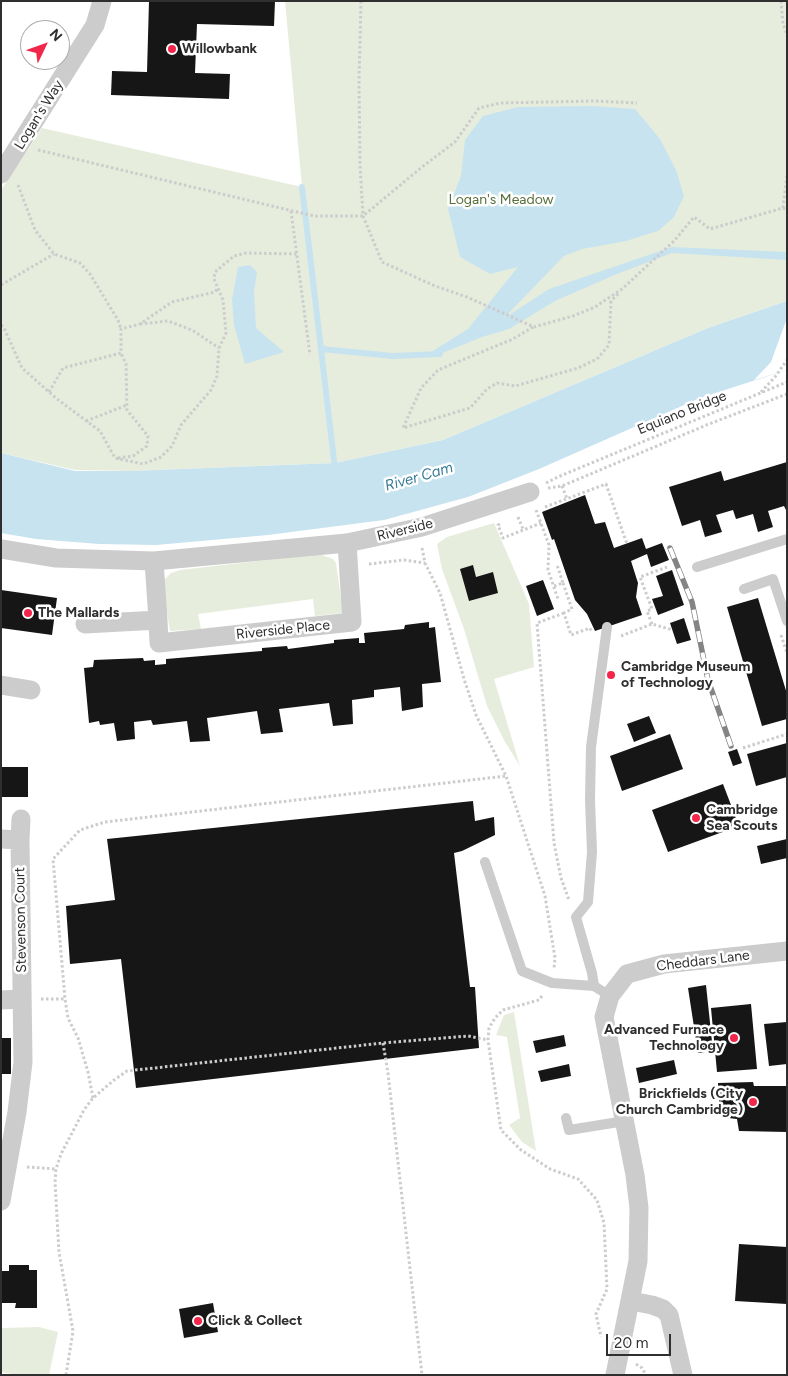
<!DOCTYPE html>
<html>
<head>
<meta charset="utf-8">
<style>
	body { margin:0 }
	#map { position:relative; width:788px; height:1376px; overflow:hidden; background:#fff; font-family:Figtree,sans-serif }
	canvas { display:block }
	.frame { position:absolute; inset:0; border:2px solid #2f2f2f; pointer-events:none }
	.north { position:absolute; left:20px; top:20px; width:50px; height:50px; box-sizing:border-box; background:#fff; border:1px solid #acacac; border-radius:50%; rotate:48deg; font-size:14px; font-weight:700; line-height:20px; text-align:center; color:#2f2f2f }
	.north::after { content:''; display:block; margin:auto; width:18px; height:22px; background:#f2254a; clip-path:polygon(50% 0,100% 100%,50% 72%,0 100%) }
	.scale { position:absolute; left:606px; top:1334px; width:65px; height:22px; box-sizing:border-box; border:2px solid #2f2f2f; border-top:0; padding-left:6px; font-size:15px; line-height:18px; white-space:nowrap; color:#2f2f2f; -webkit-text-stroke:4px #fff; paint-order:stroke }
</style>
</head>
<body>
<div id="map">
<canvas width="788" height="1376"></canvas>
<div class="frame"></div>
<div class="north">N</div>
<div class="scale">20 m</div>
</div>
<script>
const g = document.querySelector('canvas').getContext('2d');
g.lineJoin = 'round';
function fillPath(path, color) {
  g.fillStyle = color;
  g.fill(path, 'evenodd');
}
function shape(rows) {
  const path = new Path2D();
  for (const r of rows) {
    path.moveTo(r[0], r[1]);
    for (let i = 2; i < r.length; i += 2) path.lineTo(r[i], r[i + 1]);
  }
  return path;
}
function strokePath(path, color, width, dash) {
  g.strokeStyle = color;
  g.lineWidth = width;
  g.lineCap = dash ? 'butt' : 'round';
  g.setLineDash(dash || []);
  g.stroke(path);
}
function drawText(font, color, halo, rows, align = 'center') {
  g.font = font + ' Figtree,sans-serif';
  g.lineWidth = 5;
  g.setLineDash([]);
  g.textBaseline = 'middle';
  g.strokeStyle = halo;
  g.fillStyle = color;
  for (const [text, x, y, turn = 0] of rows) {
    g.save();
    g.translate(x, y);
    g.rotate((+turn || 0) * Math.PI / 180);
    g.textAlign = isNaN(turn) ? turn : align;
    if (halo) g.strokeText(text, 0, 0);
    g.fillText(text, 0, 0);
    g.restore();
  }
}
const green = shape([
	[285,1,787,1,787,301,708,328,443,440,335,463,130,471,75,470,1,453,1,190,42,128,302,187],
	[494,523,529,604,534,667,494,679,520,766,505,742,487,706,464,629,442,569,437,544,447,537],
	[319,554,333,559,336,563,343,613,315,616,313,599,198,614,201,629,170,631,163,587,164,580,171,573,180,570],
	[514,1012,536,1151,522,1142,509,1125,520,1118,507,1037,496,1035,504,1015],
	[39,1327,58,1332,49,1375,18,1375,1,1372,1,1328]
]);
const water = shape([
	[593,106,635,109,660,139,676,170,684,196,674,217,658,231,626,241,582,249,564,256,503,319,549,289,672,247,787,252,787,260,672,253,617,274,555,301,509,329,482,337,440,354,428,354,468,329,518,267,490,274,460,257,448,209,461,176,465,140,483,116,518,107],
	[250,265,257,272,254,292,256,328,284,352,245,364,234,325,232,300,238,267],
	[787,301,787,370,700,398,539,469,468,497,384,520,268,535,156,545,99,544,36,539,1,533,1,453,75,471,130,471,335,463,443,440,708,328]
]);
const pier = shape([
	[787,318,787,370,754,380,771,362]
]);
const stream = shape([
	[302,187,335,469],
	[322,349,393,356,440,354]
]);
const building = shape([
	[149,1,275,1,274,26,197,24,195,73,230,74,229,99,111,95,112,71,147,72],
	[787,462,787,512,784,506,768,511,773,527,758,532,753,514,736,519,733,510,716,515,722,532,705,537,700,520,682,526,669,487,721,471,724,481],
	[585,495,595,524,605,522,614,548,642,538,646,549,662,543,669,560,651,567,647,554,631,561,638,583,636,597,642,615,595,631,587,614,575,600,554,539,552,540,542,512],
	[473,565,476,577,493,572,498,593,469,601,460,569],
	[672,570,684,605,658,615,652,599,663,596,656,576],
	[543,580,554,609,537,616,526,586],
	[1,590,57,598,52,635,1,628],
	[758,598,787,694,787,719,762,726,727,607],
	[684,618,691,640,677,644,670,623],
	[429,622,429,628,435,627,441,682,422,684,423,707,402,711,400,687,374,690,374,697,352,700,353,724,333,726,329,703,279,709,283,732,261,734,257,711,207,718,210,741,190,742,187,721,153,725,151,720,134,722,135,739,117,741,114,723,100,725,99,721,89,723,84,668,93,667,94,660,143,658,144,661,155,660,155,665,166,664,166,659,262,651,262,648,287,646,288,649,334,643,334,640,359,638,359,643,365,643,364,633,404,629,405,625],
	[649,716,656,733,634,742,627,724],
	[670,734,683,769,622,791,610,756],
	[787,743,787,777,756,786,747,754],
	[737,749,742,763,733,766,728,752],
	[1,767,28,767,28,797,1,797],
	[723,784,739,826,668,852,652,810],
	[473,801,475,821,494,817,495,835,462,851,454,853,470,987,475,987,479,1048,136,1088,121,959,70,964,66,906,115,900,107,839],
	[787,839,787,858,761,864,757,846],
	[706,985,713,1051,698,1053,688,988],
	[751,1004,757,1069,717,1072,711,1008],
	[787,1022,787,1064,769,1066,764,1024],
	[564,1035,566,1046,536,1053,533,1041],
	[1,1038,11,1038,11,1074,1,1074],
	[674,1060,677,1074,639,1083,636,1068],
	[569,1064,571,1076,541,1082,538,1071],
	[753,1082,754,1086,787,1086,787,1132,739,1131,737,1119,720,1117,718,1083],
	[739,1244,787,1247,787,1304,735,1301],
	[9,1265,29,1265,29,1270,37,1270,37,1308,15,1308,16,1303,1,1303,1,1271,9,1271],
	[213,1303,218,1332,184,1338,179,1309]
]);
const path = shape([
	[361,1,359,81,360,165,363,216,382,262,435,286,467,297,534,327,573,316,595,307,622,289,674,241,694,217,710,229,783,208,787,210],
	[781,1,783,24,787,34],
	[38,150,297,212,315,216,363,216,422,167,455,142,479,108,500,103,594,101,637,103],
	[18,185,35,230,54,254,80,263,90,274,118,320,121,329],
	[783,208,787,175],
	[291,211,310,355],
	[1,285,54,254],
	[140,324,168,321,192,330,219,348],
	[1,325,4,328,22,368,57,399,100,431,115,458,143,464,161,457,172,446,181,425,211,390,217,376,219,348,226,333,223,300,214,279,215,272,234,256,246,253,298,254],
	[533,327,513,339,438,370,421,388,403,428,470,408,487,389,497,383,515,386,578,368,597,359,609,345,611,301,619,293],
	[49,392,63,368,121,353,121,329,140,324,172,302,215,292,218,288],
	[761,392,775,377,787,360],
	[86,421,127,405],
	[118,458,133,456,147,446,148,436,127,410,126,364,121,353],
	[546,483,560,476,787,382],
	[562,486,567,499],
	[548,488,562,486,709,424,787,394],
	[545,507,606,484,627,544],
	[536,510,549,545,548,570,558,599],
	[518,517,523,529],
	[500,524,498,525,503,538,541,523],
	[422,548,425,563,440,593,464,679,476,715,506,776,545,896,555,958,554,968],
	[369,564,404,560,425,563],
	[563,583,572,609,564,613,571,635,590,628,591,631],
	[554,586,563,583,557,565],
	[564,613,537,623,554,843,561,878,569,900],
	[652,624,647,611,652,609,640,577,667,567],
	[781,635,787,653],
	[621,636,652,624,673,630],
	[743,748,787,734],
	[542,996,539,1000,503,1010,495,1018,489,1028,488,1040,501,1130,521,1150,550,1169,578,1179,597,1200,604,1223,607,1289,596,1314,601,1337],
	[41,999,65,999],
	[383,1043,388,1073,422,1375],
	[93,1098,88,1072,78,1038,68,1018,65,999,53,859,80,830,105,822,506,776],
	[27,1167,56,1169],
	[636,1364,642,1368,646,1375],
	[66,1375,73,1331,59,1252,55,1182,56,1169,61,1154,84,1110,93,1098,114,1080,127,1071,383,1043,468,1036,488,1040]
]);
const lane = shape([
	[697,567,787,539],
	[744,589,773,579,787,621],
	[485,862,522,971,552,983,594,986,610,996],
	[594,986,592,973,576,917,588,902,592,852,590,800,591,747,607,627],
	[566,1118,569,1130,625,1121]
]);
const street = shape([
	[1,174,95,25,102,1],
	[1,549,56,558,154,561,347,543,422,527,530,492],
	[154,561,158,620],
	[85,624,158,620,159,643,352,622,347,543],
	[1,685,31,690],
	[1,839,20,840,23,1062,17,1112,1,1201],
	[20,840,21,819],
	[1,1000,22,999],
	[631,1301,652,1305,663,1309,669,1315,683,1375],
	[615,1375,638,1261,639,1208,635,1175,604,1017,610,996,627,974,664,964,787,951]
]);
const rail = shape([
	[670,548,692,602,708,680,731,746]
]);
const markers = [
	[172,49,5,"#f2254a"],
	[28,613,5,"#f2254a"],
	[611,675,5,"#f2254a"],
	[696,818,5,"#f2254a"],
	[734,1038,5,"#f2254a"],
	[753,1102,5,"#f2254a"],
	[198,1321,5,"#f2254a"]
];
const poiNames = [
	["Willowbank",182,49],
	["The Mallards",38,613],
	["Cambridge Museum",621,667],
	["of Technology",621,683],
	["Cambridge",706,810],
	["Sea Scouts",706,826],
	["Advanced Furnace",724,1030,"right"],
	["Technology",724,1046,"right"],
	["Brickfields (City",743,1094,"right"],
	["Church Cambridge)",743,1110,"right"],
	["Click & Collect",208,1321]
];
const streetNames = [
	["Logan's Way",39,115,-58],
	["Equiano Bridge",682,413,-22],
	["Riverside",405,530,-14],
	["Riverside Place",283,630,-6],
	["Stevenson Court",21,920,-91],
	["Cheddars Lane",703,961,-7]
];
const parkNames = [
	["Logan's Meadow",501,200]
];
const waterNames = [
	["River Cam",419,477,-16]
];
fillPath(green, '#e7eddc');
fillPath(water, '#c7e3ef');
fillPath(pier, '#fff');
strokePath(stream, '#c7e3ef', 6);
fillPath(building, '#161616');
strokePath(path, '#ccc', 3, [2.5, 2.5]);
strokePath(lane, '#ccc', 10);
strokePath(street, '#ccc', 19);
strokePath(rail, '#848484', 5.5);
strokePath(rail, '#fff', 4, [11]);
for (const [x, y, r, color] of markers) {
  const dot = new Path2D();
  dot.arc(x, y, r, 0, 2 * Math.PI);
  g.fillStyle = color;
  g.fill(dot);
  strokePath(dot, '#fff', 2);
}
drawText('bold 14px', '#2f2f2f', '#fff', poiNames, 'left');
drawText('14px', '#2f2f2f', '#fff', streetNames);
drawText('14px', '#586f39', '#fff', parkNames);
drawText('italic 15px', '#377c98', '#fff', waterNames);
</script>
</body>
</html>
